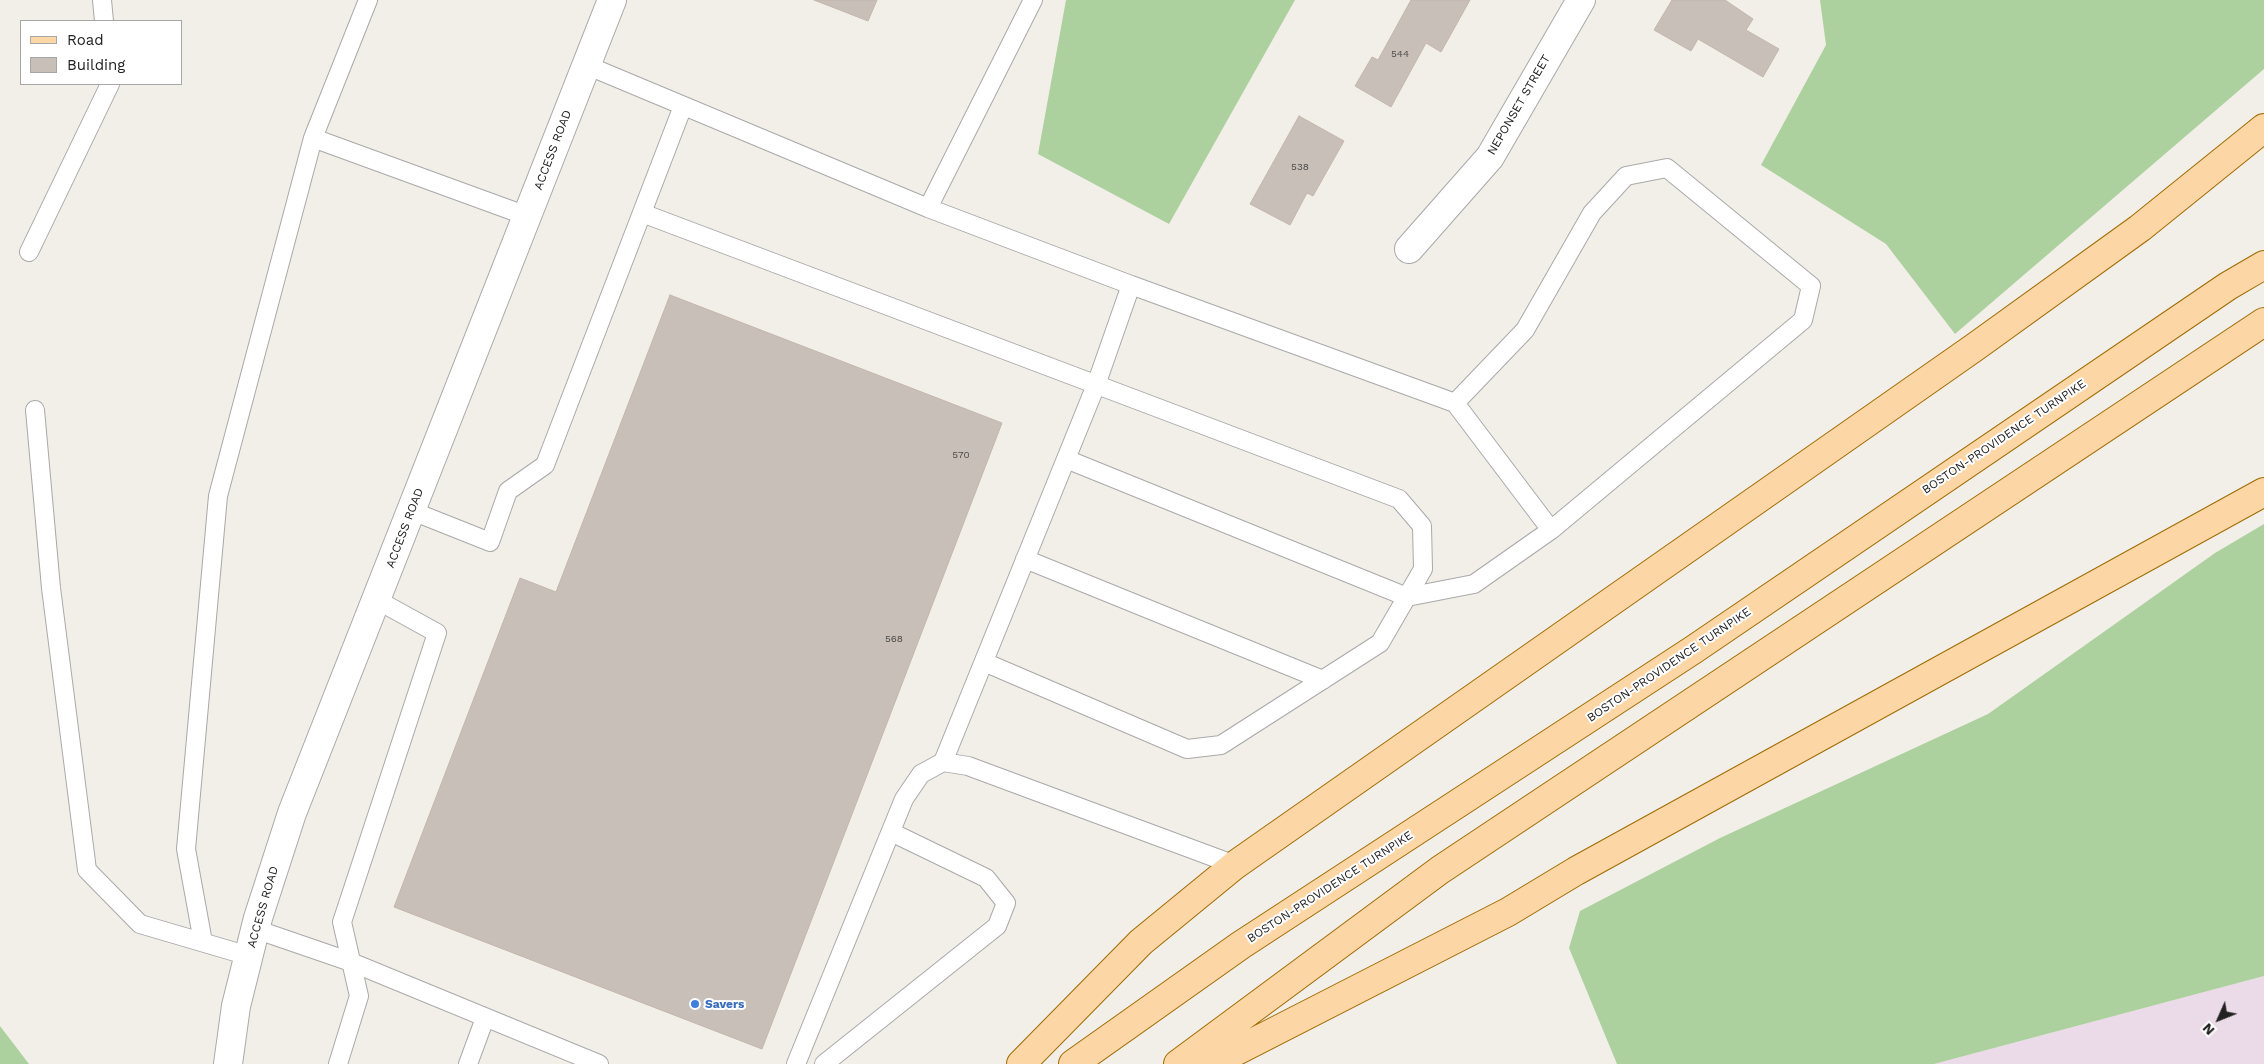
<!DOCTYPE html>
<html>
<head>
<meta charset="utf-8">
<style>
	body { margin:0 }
	#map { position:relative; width:2264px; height:1064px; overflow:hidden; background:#f2efe9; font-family:"Work Sans",sans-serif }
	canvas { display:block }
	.legend { position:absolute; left:20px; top:20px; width:162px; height:65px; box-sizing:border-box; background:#fff; border:1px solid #a7a7a7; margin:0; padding:6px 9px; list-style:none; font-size:15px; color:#222 }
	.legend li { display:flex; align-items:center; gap:10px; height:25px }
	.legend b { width:25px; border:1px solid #a7a7a7 }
	.north { position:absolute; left:2194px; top:994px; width:50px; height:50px; -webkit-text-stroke:4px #fff; paint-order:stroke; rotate:226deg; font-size:14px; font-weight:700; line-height:20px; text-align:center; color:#222 }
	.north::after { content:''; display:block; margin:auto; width:18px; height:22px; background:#222; clip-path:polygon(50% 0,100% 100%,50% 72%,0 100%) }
</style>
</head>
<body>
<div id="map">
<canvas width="2264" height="1064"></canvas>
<ul class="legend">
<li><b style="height:6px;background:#fcd6a4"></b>Road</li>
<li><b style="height:14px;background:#c7bfb8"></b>Building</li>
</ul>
<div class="north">N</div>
</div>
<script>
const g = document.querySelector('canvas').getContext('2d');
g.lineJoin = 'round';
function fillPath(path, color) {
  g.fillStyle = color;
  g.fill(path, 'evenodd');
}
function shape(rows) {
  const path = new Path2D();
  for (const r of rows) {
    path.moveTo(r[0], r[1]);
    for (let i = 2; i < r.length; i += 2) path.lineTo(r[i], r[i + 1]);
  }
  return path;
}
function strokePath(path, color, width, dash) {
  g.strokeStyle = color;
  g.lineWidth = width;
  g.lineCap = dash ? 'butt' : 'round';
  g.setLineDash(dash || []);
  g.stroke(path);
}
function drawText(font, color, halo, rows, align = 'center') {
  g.font = font + ' "Work Sans",sans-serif';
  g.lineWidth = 4;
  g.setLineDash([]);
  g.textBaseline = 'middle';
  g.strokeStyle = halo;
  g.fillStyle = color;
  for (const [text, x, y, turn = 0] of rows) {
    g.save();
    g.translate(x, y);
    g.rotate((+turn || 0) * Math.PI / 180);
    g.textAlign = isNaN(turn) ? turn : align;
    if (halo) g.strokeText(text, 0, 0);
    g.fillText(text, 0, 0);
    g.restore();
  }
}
const industrial = shape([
	[2264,976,2264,1064,1934,1064]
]);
const forest = shape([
	[1066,0,1295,0,1169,224,1038,154],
	[1820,0,2264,0,2264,69,1955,334,1886,244,1761,165,1826,45],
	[2264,524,2264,976,1934,1064,1617,1064,1569,948,1580,911,1720,838,1988,714,2215,553],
	[0,1026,29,1064,0,1064]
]);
const building = shape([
	[814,0,877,0,868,21,814,0],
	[1411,0,1470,0,1441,52,1426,43,1391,107,1355,86,1372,57,1378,60,1411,0],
	[1672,0,1725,0,1753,19,1746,30,1779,49,1763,77,1698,39,1691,51,1654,30,1672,0],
	[1299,116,1344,141,1313,196,1307,193,1290,225,1250,204,1299,116],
	[670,295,1002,423,762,1049,394,907,520,578,556,592,670,295]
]);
const service = shape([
	[102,0,104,21],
	[586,65,928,208,1131,285,1096,385,943,762],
	[313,138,368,0],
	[928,208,1033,0],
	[642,213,1399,499,1422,526,1423,569,1380,643,1221,745,1187,749,984,662],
	[29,252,110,84],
	[1455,403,1525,330,1592,213,1626,176,1667,168,1811,286,1803,320,1551,530],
	[35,410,51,588,87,870,140,924,249,956],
	[1066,459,1407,597,1474,584,1551,530,1455,403,1131,285],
	[412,511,490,542,508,491,545,465,683,106],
	[1025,559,1323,680],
	[255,929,351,962,599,1064],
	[203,942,186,849,218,496,313,138,527,216],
	[338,1064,359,996,342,922,437,633,377,600],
	[468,1064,485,1018],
	[796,1064,904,799,921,774,943,762,968,766,1235,865],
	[824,1064,997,926,1006,903,986,878,891,832]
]);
const minor = shape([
	[1409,249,1490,157,1581,0]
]);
const tertiary = shape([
	[228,1064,236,1006,258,918,292,813,612,0]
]);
const primary = shape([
	[1021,1064,1141,942,1235,865,1975,347,2140,228,2264,128],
	[1073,1064,1241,945,1693,650,2228,286,2264,265],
	[1178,1064,1440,870,2264,322],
	[1211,1064,1508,912,1576,871,2264,492]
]);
const markers = [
	[695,1004,5,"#3f7fe0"]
];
const numberNames = [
	["544",1400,54],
	["538",1300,167],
	["570",961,455],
	["568",894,639]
];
const streetNames = [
	["NEPONSET STREET",1519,105,-60],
	["ACCESS ROAD",553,150,-69],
	["BOSTON-PROVIDENCE TURNPIKE",2004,437,-34],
	["ACCESS ROAD",405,528,-69],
	["BOSTON-PROVIDENCE TURNPIKE",1669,665,-34],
	["BOSTON-PROVIDENCE TURNPIKE",1330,887,-33],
	["ACCESS ROAD",263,907,-74]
];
const shopNames = [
	["Savers",705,1004]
];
fillPath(industrial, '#ebdbe8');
fillPath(forest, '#add19e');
fillPath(building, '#c7bfb8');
strokePath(building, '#c4b6ab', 1);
strokePath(service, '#a9a9a9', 20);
strokePath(minor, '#a9a9a9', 30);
strokePath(tertiary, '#a9a9a9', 30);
strokePath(primary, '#a06b00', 30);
strokePath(service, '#fff', 18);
strokePath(minor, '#fff', 28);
strokePath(tertiary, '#fff', 28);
strokePath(primary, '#fcd6a4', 28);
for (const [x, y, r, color] of markers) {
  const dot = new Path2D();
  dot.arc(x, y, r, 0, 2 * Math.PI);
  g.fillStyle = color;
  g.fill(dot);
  strokePath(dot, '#fff', 2);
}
drawText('10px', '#4b4948', null, numberNames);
drawText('12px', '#222', '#fff', streetNames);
drawText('bold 12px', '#366cbe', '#fff', shopNames, 'left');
</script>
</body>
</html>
